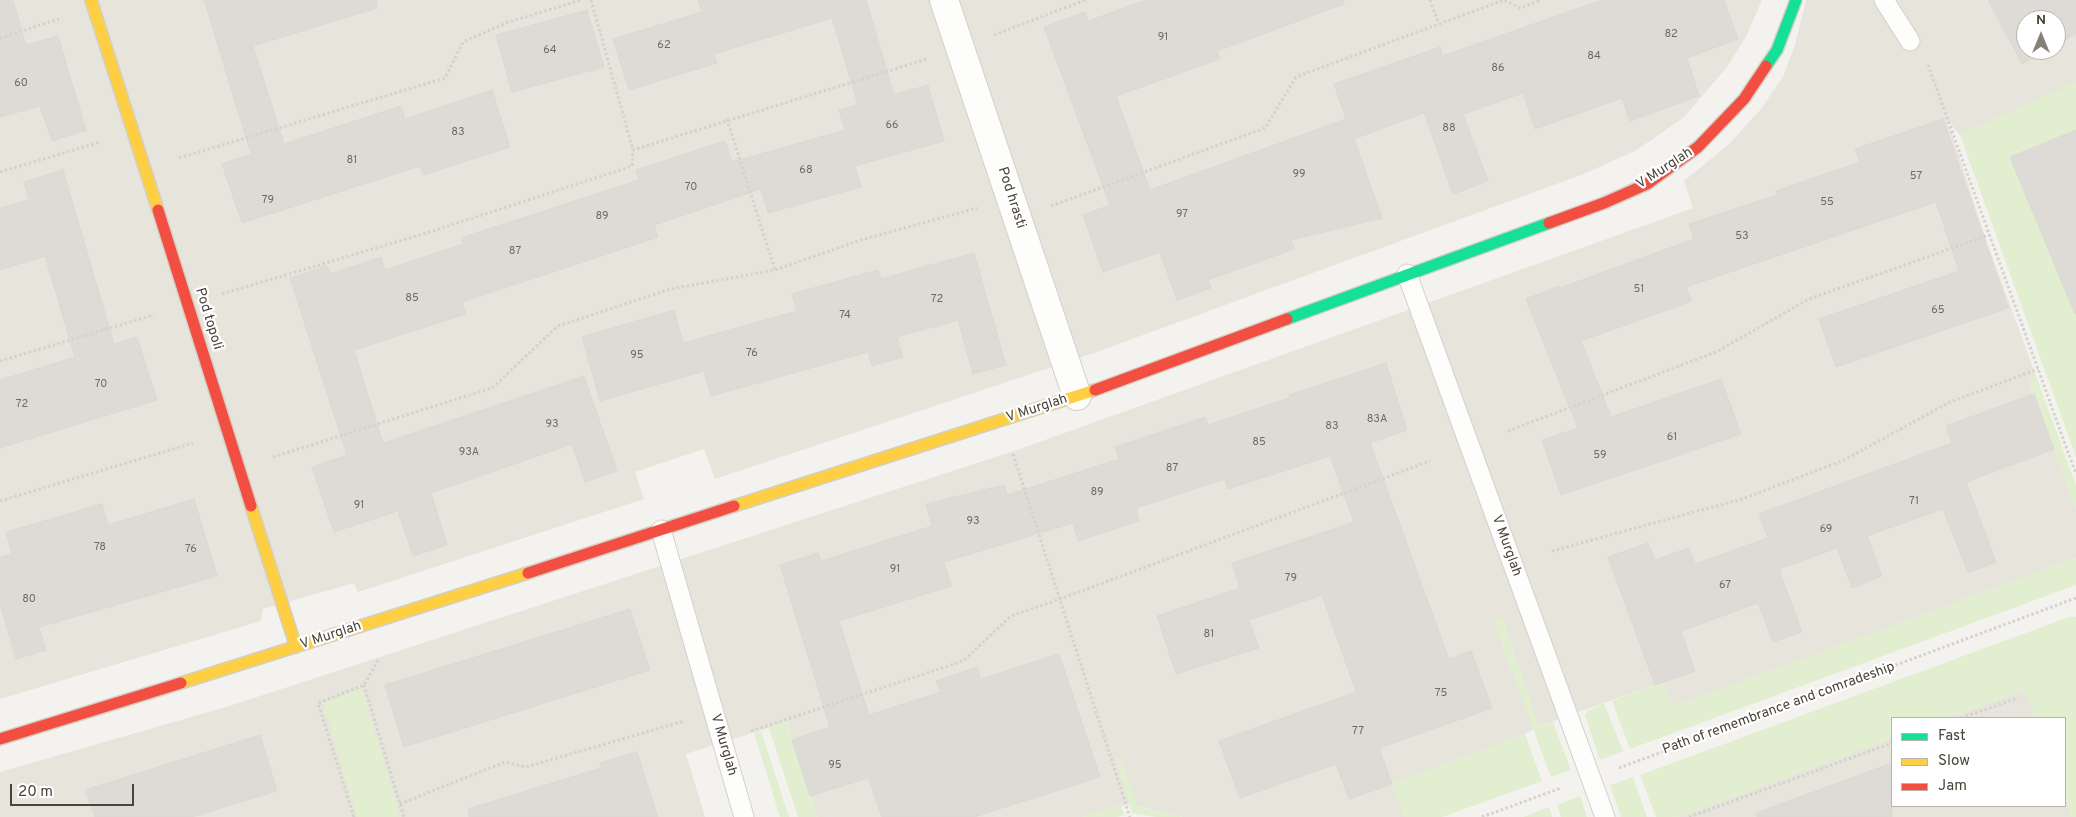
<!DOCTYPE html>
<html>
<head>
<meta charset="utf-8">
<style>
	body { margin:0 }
	#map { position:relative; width:2076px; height:817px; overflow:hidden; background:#f4f2ee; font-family:Overpass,sans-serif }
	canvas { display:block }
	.legend { position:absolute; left:1891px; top:717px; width:175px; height:90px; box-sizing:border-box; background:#fff; border:1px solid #b7b4b0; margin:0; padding:6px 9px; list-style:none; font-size:15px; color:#4b4439 }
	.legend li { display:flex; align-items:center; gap:10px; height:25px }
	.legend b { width:25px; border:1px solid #b7b4b0 }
	.north { position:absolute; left:2016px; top:10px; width:50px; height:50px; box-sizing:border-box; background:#fff; border:1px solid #b7b4b0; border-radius:50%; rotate:0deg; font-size:14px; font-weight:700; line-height:20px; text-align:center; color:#4b4439 }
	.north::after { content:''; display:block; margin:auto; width:18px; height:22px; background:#868178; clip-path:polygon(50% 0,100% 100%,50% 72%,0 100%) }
	.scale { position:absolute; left:10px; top:784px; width:124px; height:22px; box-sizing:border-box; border:2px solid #4b4439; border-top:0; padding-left:6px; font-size:15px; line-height:18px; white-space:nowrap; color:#4b4439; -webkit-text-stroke:4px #fff; paint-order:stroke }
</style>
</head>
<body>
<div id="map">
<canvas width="2076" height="817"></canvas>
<ul class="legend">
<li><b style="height:6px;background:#16e098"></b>Fast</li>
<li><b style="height:6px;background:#ffcf43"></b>Slow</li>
<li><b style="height:6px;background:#f24e42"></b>Jam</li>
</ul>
<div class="north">N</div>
<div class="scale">20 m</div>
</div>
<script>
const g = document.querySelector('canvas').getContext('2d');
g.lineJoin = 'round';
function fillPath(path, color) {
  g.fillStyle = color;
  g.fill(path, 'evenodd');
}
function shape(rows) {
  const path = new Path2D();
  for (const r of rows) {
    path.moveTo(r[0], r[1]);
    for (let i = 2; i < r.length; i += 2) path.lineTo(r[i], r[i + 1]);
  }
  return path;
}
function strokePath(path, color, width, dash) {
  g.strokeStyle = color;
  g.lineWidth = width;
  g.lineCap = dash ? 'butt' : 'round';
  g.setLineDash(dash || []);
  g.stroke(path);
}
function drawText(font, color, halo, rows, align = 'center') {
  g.font = font + ' Overpass,sans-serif';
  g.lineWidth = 4.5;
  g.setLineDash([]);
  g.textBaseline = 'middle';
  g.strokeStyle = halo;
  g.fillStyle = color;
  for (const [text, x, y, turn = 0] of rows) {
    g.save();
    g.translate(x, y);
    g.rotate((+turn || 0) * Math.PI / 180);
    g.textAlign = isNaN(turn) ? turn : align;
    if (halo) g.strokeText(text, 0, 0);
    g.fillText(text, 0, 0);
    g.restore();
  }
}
const residential = shape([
	[0,0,1762,0,1746,37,1727,67,1684,117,1637,150,1584,174,1091,354,715,479,704,449,635,472,644,499,358,592,354,583,263,609,261,621,0,699],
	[1806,0,2076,0,2076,84,1960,135,1947,120,1987,242,2036,376,2028,379,2076,509,2076,558,1673,707,1663,682,1539,726,1525,734,1392,784,1405,817,1183,817,1129,804,1083,817,817,817,787,722,686,754,705,817,0,817,0,772,226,707,1017,450,1693,208,1684,181,1728,145,1760,110,1783,77,1795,45],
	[2026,20,2056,20,2056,50,2026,50],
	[2025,690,2036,718,1947,718],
	[1892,738,1892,806,2065,806,2065,796,2072,817,1678,817]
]);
const green = shape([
	[2076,82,2076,457,1960,135],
	[2036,376,2076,485,2076,509,2028,379],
	[2076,558,2076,585,1630,749,1612,701,1663,682,1673,707],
	[2072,616,2076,617,2076,817,2072,817,2065,796,2065,718,2036,718,2025,690,1947,718,1892,718,1892,738,1678,817,1656,817,1640,775],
	[1502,617,1539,726,1553,722,1571,770,1551,777,1493,621],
	[362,688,400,817,357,817,323,703],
	[1604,703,1623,751,1600,760,1585,716,1589,710],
	[787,722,792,740,817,817,798,817,769,728],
	[761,731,789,817,780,817,754,733],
	[1525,734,1542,781,1442,817,1405,817,1392,784],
	[1121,759,1139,807,1183,817,1156,817,1132,813,1116,761],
	[1633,777,1647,817,1621,817,1610,785],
	[1580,796,1587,817,1561,817,1557,805],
	[1121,805,1124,815,1117,817,1083,817],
	[1549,807,1552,817,1523,817]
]);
const building = shape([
	[0,0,13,0,26,45,58,36,86,130,52,141,40,106,0,117,0,0],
	[204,0,376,0,377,8,253,46,284,144,401,106,405,119,492,90,510,147,423,175,420,166,242,223,222,164,251,154,204,0],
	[698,0,866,0,894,95,928,85,944,141,855,166,861,187,768,213,761,189,654,225,658,237,462,302,466,314,354,350,383,443,584,376,617,471,585,482,572,444,431,493,447,545,413,556,398,511,334,532,312,467,347,455,290,278,327,266,330,274,381,257,385,270,463,244,461,238,639,180,636,170,725,141,732,162,845,130,839,110,858,105,832,18,714,54,717,63,629,90,613,39,702,12,698,0],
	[1146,0,1344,0,1344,4,1217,51,1220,59,1116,96,1150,190,1346,119,1334,84,1440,47,1442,56,1602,0,1724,0,1738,39,1687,58,1699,96,1630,121,1622,98,1535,129,1523,93,1463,114,1488,181,1453,194,1424,113,1354,139,1382,218,1291,240,1294,249,1208,280,1211,288,1177,300,1160,252,1103,272,1083,215,1110,205,1044,27,1085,12,1088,21,1146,0],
	[1988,0,2076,0,2076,34,2056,45,2056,20,2026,20,2026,50,2047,50,2022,64,1988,0],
	[587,10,604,67,512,92,496,35,587,10],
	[1943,119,2008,308,1836,367,1819,319,1959,271,1936,202,1686,287,1692,301,1581,341,1611,417,1721,379,1741,434,1561,495,1542,440,1578,428,1526,299,1559,286,1560,288,1694,239,1689,224,1777,195,1776,191,1860,162,1855,149,1943,119],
	[2076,130,2076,313,2075,314,2010,157,2076,130],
	[63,170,114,344,137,337,157,400,0,448,0,380,75,357,45,256,0,270,0,208,29,200,24,182,63,170],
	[974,253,1006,365,973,374,958,320,897,337,903,357,872,366,868,352,711,396,704,371,600,401,582,337,674,310,683,343,797,311,792,294,878,270,881,279,974,253],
	[1386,363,1407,430,1370,443,1449,659,1471,651,1492,708,1379,748,1392,784,1349,799,1336,764,1240,798,1219,741,1356,692,1322,595,1249,620,1259,648,1176,674,1157,616,1240,588,1232,563,1354,522,1330,456,1228,489,1225,479,1136,508,1139,521,1078,541,1073,523,944,562,951,586,839,621,869,715,941,692,936,681,977,667,981,679,1059,654,1100,777,974,817,882,817,868,778,810,796,792,740,830,727,780,565,818,553,821,561,932,526,926,504,1004,485,1007,495,1119,459,1115,447,1205,417,1208,425,1290,398,1289,395,1386,363],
	[2034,394,2054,449,1966,482,1996,562,1968,573,1943,509,1867,536,1882,576,1852,588,1837,548,1779,569,1802,632,1773,642,1758,603,1681,631,1695,671,1655,685,1608,557,1648,543,1655,560,1689,548,1695,564,1768,538,1759,514,1952,443,1946,426,2034,394],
	[194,499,217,576,39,627,46,650,16,659,0,605,0,557,12,554,6,532,102,504,108,525,194,499],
	[630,609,650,670,404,747,385,685,630,609],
	[260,735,277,791,192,817,95,817,85,790,260,735],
	[637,752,658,817,469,817,468,809,601,768,600,763,637,752],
	[1892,763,1892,817,1757,817,1756,813,1892,763]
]);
const path = shape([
	[591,0,633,150],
	[1430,0,1439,24],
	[994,35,1085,0],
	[0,38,59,19],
	[1928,65,2076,474],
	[727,119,775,270],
	[179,158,445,78,463,42,506,23,581,0],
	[0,172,100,142],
	[1051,206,1265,128,1296,77,1504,0,1520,8,1541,0],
	[222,294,433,231,632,166,633,150,927,59],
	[0,361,154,315],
	[1508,431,1716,352,1809,299,1989,235],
	[1013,454,1130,817],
	[273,457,492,388,558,326,671,289,775,270,864,239,977,208],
	[0,501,193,443],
	[1552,551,1742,499,1844,460,1950,402,2038,369],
	[364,685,404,817],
	[1961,718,2018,698],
	[751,731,963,661,1011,616,1060,599,1430,461],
	[1619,768,2076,598],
	[400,804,505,762,526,767,684,721],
	[354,817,318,703,364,685,379,659],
	[1482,817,1561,788],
	[1689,817,1892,743]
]);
const lane = shape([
	[1884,0,1910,41],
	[1407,274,1605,817],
	[661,530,744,817]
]);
const street = shape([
	[944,0,1077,396]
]);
const fast = shape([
	[1766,66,1777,50,1796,0],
	[1287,319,1549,223]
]);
const slow = shape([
	[91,0,158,210],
	[251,506,296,647],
	[734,506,1095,390],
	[181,683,528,573]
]);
const jam = shape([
	[158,210,251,506],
	[1549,223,1604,203,1647,184,1698,147,1744,99,1766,66],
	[1095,390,1287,319],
	[528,573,734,506],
	[0,739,181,683]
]);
const numberNames = [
	["82",1671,35],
	["91",1163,38],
	["62",664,46],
	["64",550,51],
	["84",1594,57],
	["86",1498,69],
	["60",21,84],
	["66",892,126],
	["88",1449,129],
	["83",458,133],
	["81",352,161],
	["68",806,171],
	["99",1299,175],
	["57",1916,177],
	["70",691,188],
	["79",268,201],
	["55",1827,203],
	["97",1182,215],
	["89",602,217],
	["53",1742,237],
	["87",515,252],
	["51",1639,290],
	["85",412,299],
	["72",937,300],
	["65",1938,311],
	["74",845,316],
	["76",752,354],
	["95",637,356],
	["70",101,385],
	["72",22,405],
	["83A",1377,420],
	["93",552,425],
	["83",1332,427],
	["61",1672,438],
	["85",1259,443],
	["93A",469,453],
	["59",1600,456],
	["87",1172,469],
	["89",1097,493],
	["71",1914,502],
	["91",359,506],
	["93",973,522],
	["69",1826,530],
	["78",100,548],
	["76",191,550],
	["91",895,570],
	["79",1291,579],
	["67",1725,586],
	["80",29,600],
	["81",1209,635],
	["75",1441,694],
	["77",1358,732],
	["95",835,766]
];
const streetNames = [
	["V Murglah",1665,169,-33],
	["Pod hrasti",1011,198,72],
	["Pod topoli",208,319,73],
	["V Murglah",1037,409,-18],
	["V Murglah",1506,546,70],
	["V Murglah",331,636,-18],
	["Path of remembrance and comradeship",1779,709,-20],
	["V Murglah",723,745,74]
];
fillPath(residential, '#e7e4dc');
fillPath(green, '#e1eecf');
fillPath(building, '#dedbd6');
strokePath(building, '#dcd9d4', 1);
strokePath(lane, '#d2d0cb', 21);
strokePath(street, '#d2d0cb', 30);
strokePath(fast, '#d3cfc5', 14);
strokePath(slow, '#d3cfc5', 14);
strokePath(jam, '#d3cfc5', 14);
strokePath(path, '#d3d2cc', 3, [2.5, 2.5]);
strokePath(lane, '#fdfdfc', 19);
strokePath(street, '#fdfdfc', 28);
strokePath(fast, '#16e098', 11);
strokePath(slow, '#ffcf43', 11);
strokePath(jam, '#f24e42', 11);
drawText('11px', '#706a61', null, numberNames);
drawText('14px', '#4b4439', '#fff', streetNames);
</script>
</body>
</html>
